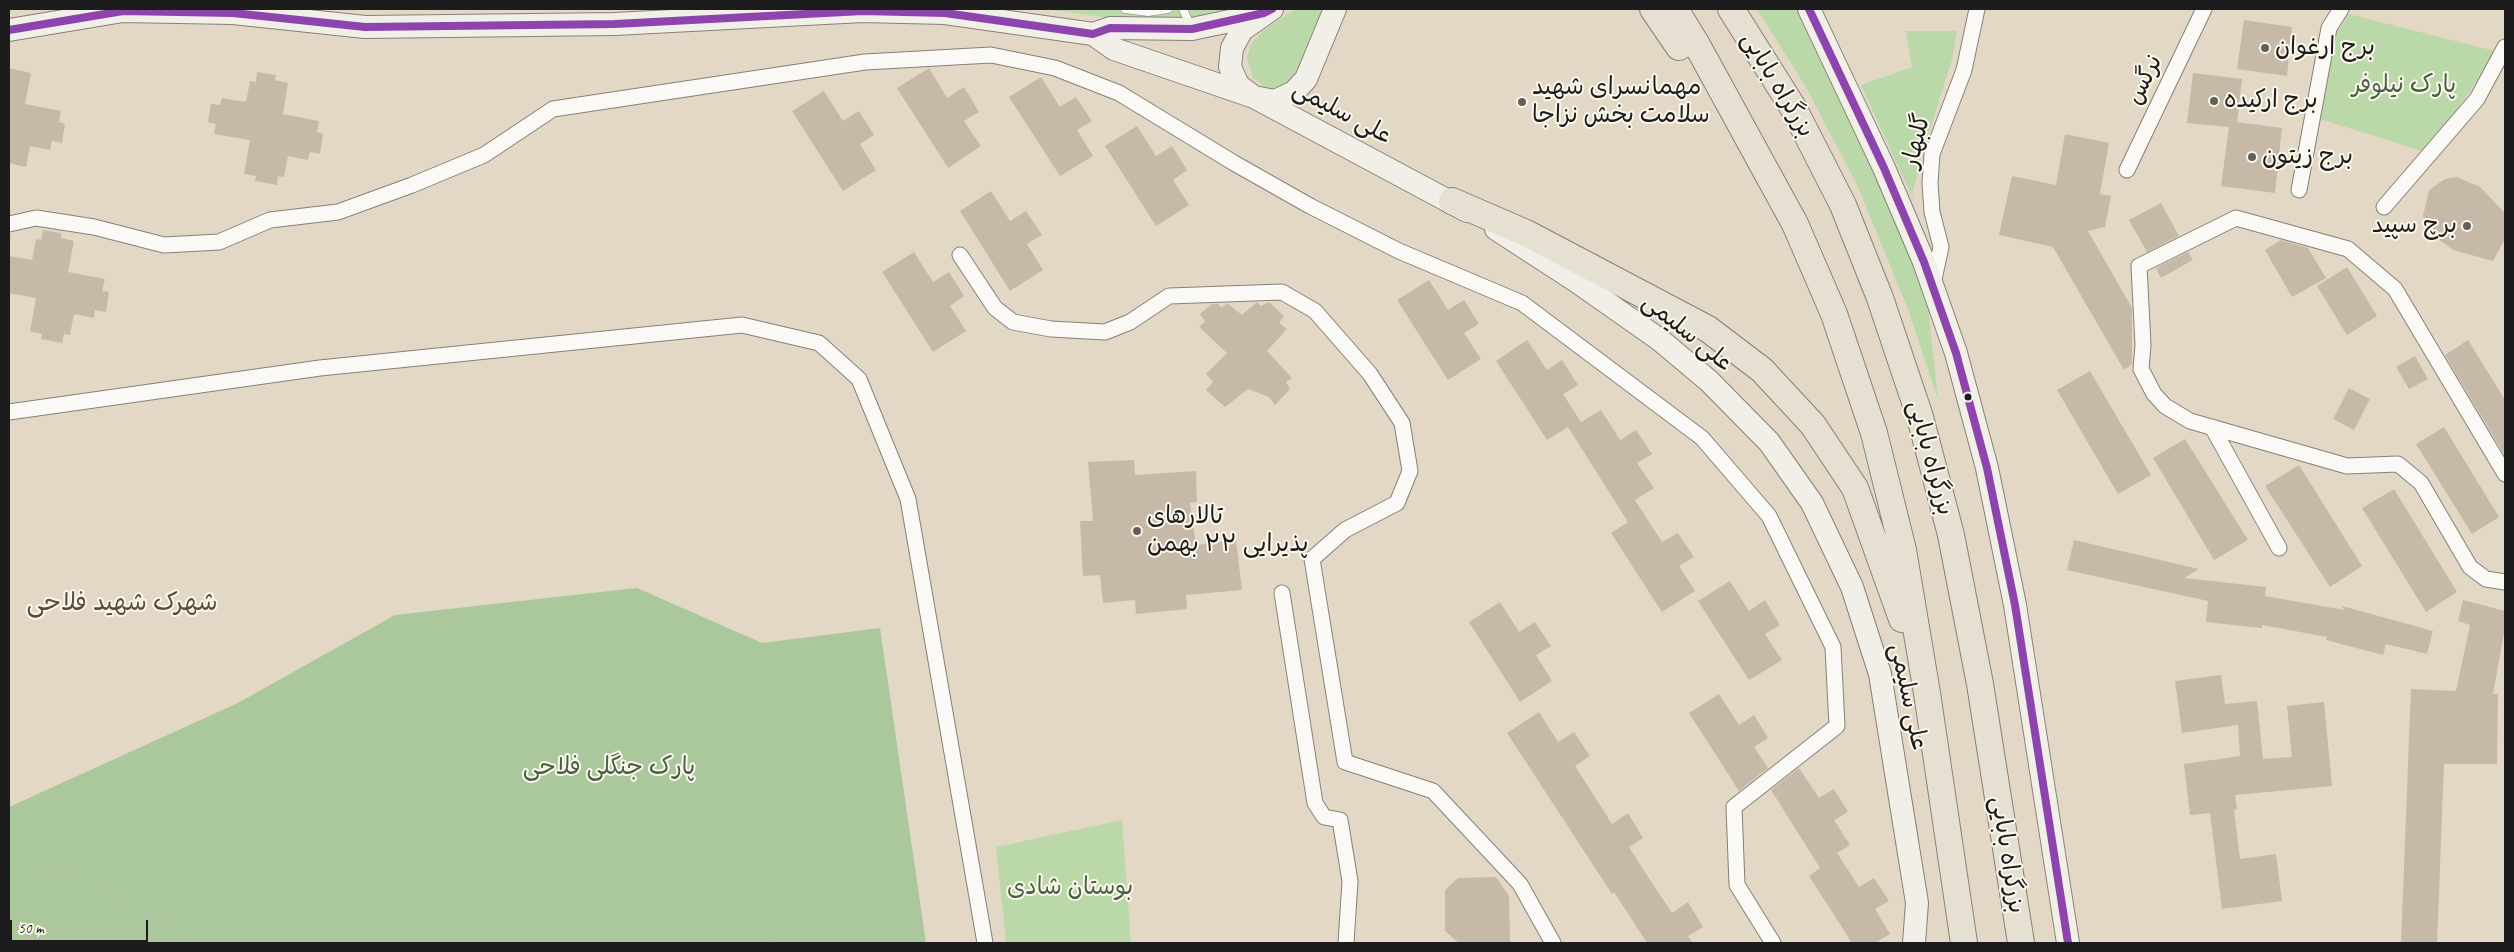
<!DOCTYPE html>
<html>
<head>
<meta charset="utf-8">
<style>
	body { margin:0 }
	#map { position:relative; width:2514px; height:952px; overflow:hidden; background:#e3d8c6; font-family:Caveat,sans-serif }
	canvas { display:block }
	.frame { position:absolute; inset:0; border:10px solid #1c1c1c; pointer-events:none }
	.scale { position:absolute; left:10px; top:920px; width:138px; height:22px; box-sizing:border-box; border:2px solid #1c1c1c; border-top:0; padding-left:6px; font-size:15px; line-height:18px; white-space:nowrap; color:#1c1c1c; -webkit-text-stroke:4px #fbf7ec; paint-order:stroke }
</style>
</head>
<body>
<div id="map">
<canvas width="2514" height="952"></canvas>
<div class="frame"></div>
<div class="scale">50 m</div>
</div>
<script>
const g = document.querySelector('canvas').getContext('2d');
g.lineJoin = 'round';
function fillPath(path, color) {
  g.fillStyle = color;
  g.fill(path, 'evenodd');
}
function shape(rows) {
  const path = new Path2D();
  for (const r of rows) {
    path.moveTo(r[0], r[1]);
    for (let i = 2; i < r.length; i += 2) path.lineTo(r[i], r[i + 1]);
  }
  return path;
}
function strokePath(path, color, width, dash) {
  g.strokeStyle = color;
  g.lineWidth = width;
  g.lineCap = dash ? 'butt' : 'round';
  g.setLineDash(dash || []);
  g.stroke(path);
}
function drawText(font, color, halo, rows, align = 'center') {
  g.font = font + ' Caveat,"Playpen Sans Arabic",sans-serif';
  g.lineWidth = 4;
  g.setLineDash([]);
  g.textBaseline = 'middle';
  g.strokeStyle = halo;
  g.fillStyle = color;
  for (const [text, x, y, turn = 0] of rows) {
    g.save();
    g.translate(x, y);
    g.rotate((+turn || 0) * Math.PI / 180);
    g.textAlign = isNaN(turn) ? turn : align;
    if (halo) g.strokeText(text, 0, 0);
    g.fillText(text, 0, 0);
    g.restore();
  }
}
const green = shape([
	[1046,9,1227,9,1179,20,1124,20],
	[1295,9,1325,9,1313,31,1299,75,1287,84,1277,88,1265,87,1253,78,1247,57,1252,43,1263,31],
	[1757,9,1800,9,1853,117,1913,263,1928,306,1938,400,1909,312,1858,187,1806,87],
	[2348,14,2495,51,2469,93,2425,152,2320,119,2335,35],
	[1906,31,1957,31,1952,60,1920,161,1912,197,1861,85,1912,67],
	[1122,820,1131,943,1006,943,996,847]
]);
const forest = shape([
	[637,588,762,643,880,628,926,943,9,943,9,807,238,703,395,615]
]);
const building = shape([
	[2244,20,2292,27,2287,76,2237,69],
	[9,68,31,73,25,104,61,111,59,122,65,124,62,143,52,141,50,150,30,146,26,167,9,163],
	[929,68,947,98,964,87,979,112,964,121,981,146,948,168,897,88],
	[257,72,276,75,275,80,288,83,283,114,319,121,317,132,323,134,320,154,310,152,308,160,288,156,284,177,278,176,277,185,255,181,256,176,244,174,250,140,214,134,216,124,208,122,211,104,220,105,222,98,246,102,250,81,256,82],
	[2193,73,2242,79,2237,122,2282,128,2275,193,2221,186,2229,127,2187,123],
	[1041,77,1060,107,1076,97,1092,121,1077,130,1093,156,1060,176,1009,97],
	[824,91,843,121,859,111,874,135,860,144,876,170,843,191,792,111],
	[1137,126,1156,156,1172,146,1187,170,1173,180,1189,205,1156,226,1105,146],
	[2065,134,2109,143,2100,194,2111,196,2105,227,2088,231,2132,308,2132,364,2124,370,2053,247,1999,235,2012,176,2056,185],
	[2457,177,2480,187,2505,213,2505,239,2493,261,2453,250,2434,236,2423,216,2429,190,2445,179],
	[991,191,1010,221,1026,211,1042,235,1027,244,1043,270,1010,291,960,211],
	[2161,203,2179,236,2147,252,2129,220],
	[43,230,61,233,61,238,74,241,68,272,105,279,102,291,109,292,106,312,95,310,94,318,74,314,70,335,64,334,62,343,41,339,42,334,30,331,36,298,9,293,9,256,32,260,36,239,41,240],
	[2281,240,2308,248,2326,278,2292,297,2265,250],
	[914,252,933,282,949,272,964,296,950,306,966,331,933,352,882,272],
	[2188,252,2193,260,2161,278,2156,268],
	[2347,267,2377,316,2347,335,2317,286],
	[1429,280,1448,310,1464,300,1479,324,1464,333,1481,359,1448,380,1397,300],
	[1257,302,1261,306,1269,302,1284,316,1279,323,1287,329,1267,351,1292,378,1286,382,1290,389,1275,405,1269,397,1248,389,1225,407,1206,390,1213,382,1206,374,1227,353,1199,327,1205,322,1200,314,1212,304,1218,304,1222,308,1227,303,1242,315],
	[1527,340,1547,370,1562,360,1578,385,1563,394,1581,422,1601,410,1620,440,1636,430,1652,454,1637,463,1654,488,1635,500,1662,542,1678,533,1694,557,1679,566,1695,591,1662,612,1611,533,1628,522,1568,427,1547,440,1496,361],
	[2468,340,2505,400,2505,456,2445,355],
	[2415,356,2428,379,2409,389,2396,367],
	[2090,371,2151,475,2118,494,2057,390],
	[2349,388,2370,399,2354,430,2333,419],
	[2444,427,2499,517,2472,534,2416,444],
	[2185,439,2248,540,2214,560,2153,458],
	[1134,460,1135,475,1196,471,1197,502,1190,503,1196,545,1236,540,1242,590,1186,595,1187,609,1136,614,1135,600,1103,603,1100,575,1083,576,1080,521,1093,521,1088,462],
	[2299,465,2362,566,2330,587,2265,486],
	[2394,489,2457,592,2426,612,2362,508],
	[2074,540,2199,569,2184,578,2266,587,2265,596,2344,610,2342,606,2433,631,2427,654,2386,644,2383,655,2326,640,2327,637,2262,625,2262,628,2206,622,2208,601,2067,570],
	[1730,581,1749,611,1765,600,1780,625,1765,634,1782,660,1749,680,1698,601],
	[2463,600,2505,611,2505,627,2493,694,2498,694,2497,764,2444,764,2437,943,2401,943,2411,689,2456,691,2470,625,2458,621],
	[1500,602,1519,632,1535,622,1551,646,1536,655,1552,681,1520,702,1469,622],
	[2221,675,2225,704,2257,701,2263,759,2292,757,2287,706,2324,702,2332,786,2235,795,2237,809,2234,810,2240,859,2276,854,2282,901,2222,909,2210,813,2190,815,2184,764,2240,756,2238,725,2182,733,2175,681],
	[1719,694,1739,725,1754,715,1768,738,1754,747,1768,768,1739,791,1689,713],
	[1539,712,1558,742,1574,732,1590,756,1575,766,1612,824,1628,813,1643,838,1629,847,1652,883,1672,913,1688,902,1703,927,1688,936,1693,943,1647,943,1614,892,1612,894,1507,733],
	[1799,768,1819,798,1834,789,1848,812,1834,820,1850,845,1837,853,1859,887,1874,878,1889,901,1875,909,1890,934,1875,943,1852,943,1809,876,1820,868,1771,790],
	[1496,877,1509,896,1510,943,1459,943,1445,931,1445,890,1458,878]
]);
const path = shape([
	[9,865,82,878,198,943],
	[726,943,746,939,788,943]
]);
const service = shape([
	[1125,9,1148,12,1168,9],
	[1183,9,1190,25]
]);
const minor = shape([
	[2127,170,2204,9],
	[2299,190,2329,28,2341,9],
	[2384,207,2477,99,2505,47],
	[9,224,36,218,94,227,164,245,219,242,270,220,338,212,412,185,484,155,553,109,865,62,991,55,1055,68,1119,93,1234,163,1310,206,1399,251,1522,303,1702,438,1769,516,1833,647,1837,726,1734,807,1737,885,1773,943],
	[960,255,995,308,1013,322,1051,329,1105,332,1130,322,1169,296,1282,292,1315,311,1370,374,1402,423,1410,471,1397,503,1345,530,1312,559,1345,762,1433,791,1520,884,1553,943],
	[1933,284,1941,247,1932,212,1930,183,1932,154,1964,70,1977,9],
	[9,412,320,368,742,325,819,343,859,379,908,499,985,943],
	[2212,427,2279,548],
	[2505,474,2395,289,2348,249,2236,218,2139,266,2143,345,2141,369,2154,394,2165,406,2190,421,2347,466,2398,464,2421,483,2470,567,2486,579,2505,582],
	[1282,593,1315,803,1324,817,1340,820,1350,881,1346,943]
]);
const secondary = shape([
	[1272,9,1242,30,1232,48,1230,67,1238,85,1254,97,1275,101,1294,92,1306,79,1335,9],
	[1809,9,1884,168,1924,262,1956,353,1987,468,2015,605,2068,943],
	[9,30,123,11,233,13,365,27,615,24,863,11,945,13,1093,34,1114,49,1254,97,1467,211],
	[1093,34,1110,28,1192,29,1258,15],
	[1496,229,1576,281,1660,340,1709,381,1769,442,1812,503,1852,587,1880,674,1917,903,1914,943]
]);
const trunk = shape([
	[1653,9,1679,47],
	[1675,9,1697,45,1795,224,1834,314,1874,433,1903,550,1927,693,1964,943],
	[1731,9,1794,109,1843,205,1880,298,1920,417,1951,535,1980,684,2021,943],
	[1452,201,1526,233,1708,329,1762,370,1813,425,1855,488,1902,619]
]);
const bus1 = shape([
	[1809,9,1884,168,1924,262,1956,353,1987,468,2015,605,2068,943],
	[9,30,123,11,233,13,365,27,615,24,863,11,945,13,1093,34,1110,28,1192,29,1264,13,1272,9]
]);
const markers = [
	[2265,48,5,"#625e58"],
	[2214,101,5,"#625e58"],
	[1522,102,5,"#625e58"],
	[2252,157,5,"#625e58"],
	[2467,226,5,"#625e58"],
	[1968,397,4.5,"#1c1c1c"],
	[1137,531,5,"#625e58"]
];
const poiNames = [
	["برج ارغوان",2275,48],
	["مهمانسرای شهید",1532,88],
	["سلامت بخش نزاجا",1532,116],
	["برج ارکیده",2224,101],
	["برج زیتون",2262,157],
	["برچ سپید",2457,226,"right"],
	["تالارهای",1147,517],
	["پذیرایی ۲۲ بهمن",1147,545]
];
const streetNames = [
	["نرگس",2145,80,-64],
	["بزرگراه بابایی",1777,85,59],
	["علی سلیمی",1342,113,28],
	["گلبهار",1917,141,-76],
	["علی سلیمی",1687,333,39],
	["بزرگراه بابایی",1930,458,75],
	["علی سلیمی",1908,697,78],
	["بزرگراه بابایی",2007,855,81]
];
const parkNames = [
	["پارک نیلوفر",2404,86],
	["پارک جنگلی فلاحی",609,768],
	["بوستان شادی",1070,888]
];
const neighbourhoodNames = [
	["شهرک شهید فلاحی",122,603]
];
fillPath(green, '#bbd9a8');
fillPath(forest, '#aac89c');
fillPath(building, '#c6b9a8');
strokePath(service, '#868077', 9);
strokePath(minor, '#868077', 17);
strokePath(secondary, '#868077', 24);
strokePath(trunk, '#868077', 28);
strokePath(path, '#b8b6b2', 3, [1, 4]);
strokePath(service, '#fbf9f6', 8);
strokePath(minor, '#fbf9f6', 15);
strokePath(secondary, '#f2efe8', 22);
strokePath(trunk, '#e6e0d2', 26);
strokePath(bus1, '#8e44ad', 8);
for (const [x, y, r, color] of markers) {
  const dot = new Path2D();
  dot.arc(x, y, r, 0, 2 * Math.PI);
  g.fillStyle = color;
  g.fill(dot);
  strokePath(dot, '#fbf7ec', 2);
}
drawText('24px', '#1c1c1c', '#fbf7ec', poiNames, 'left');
drawText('24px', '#1c1c1c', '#fbf7ec', streetNames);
drawText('24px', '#485e45', '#fbf7ec', parkNames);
drawText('25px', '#5a4b39', '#fbf7ec', neighbourhoodNames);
</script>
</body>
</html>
